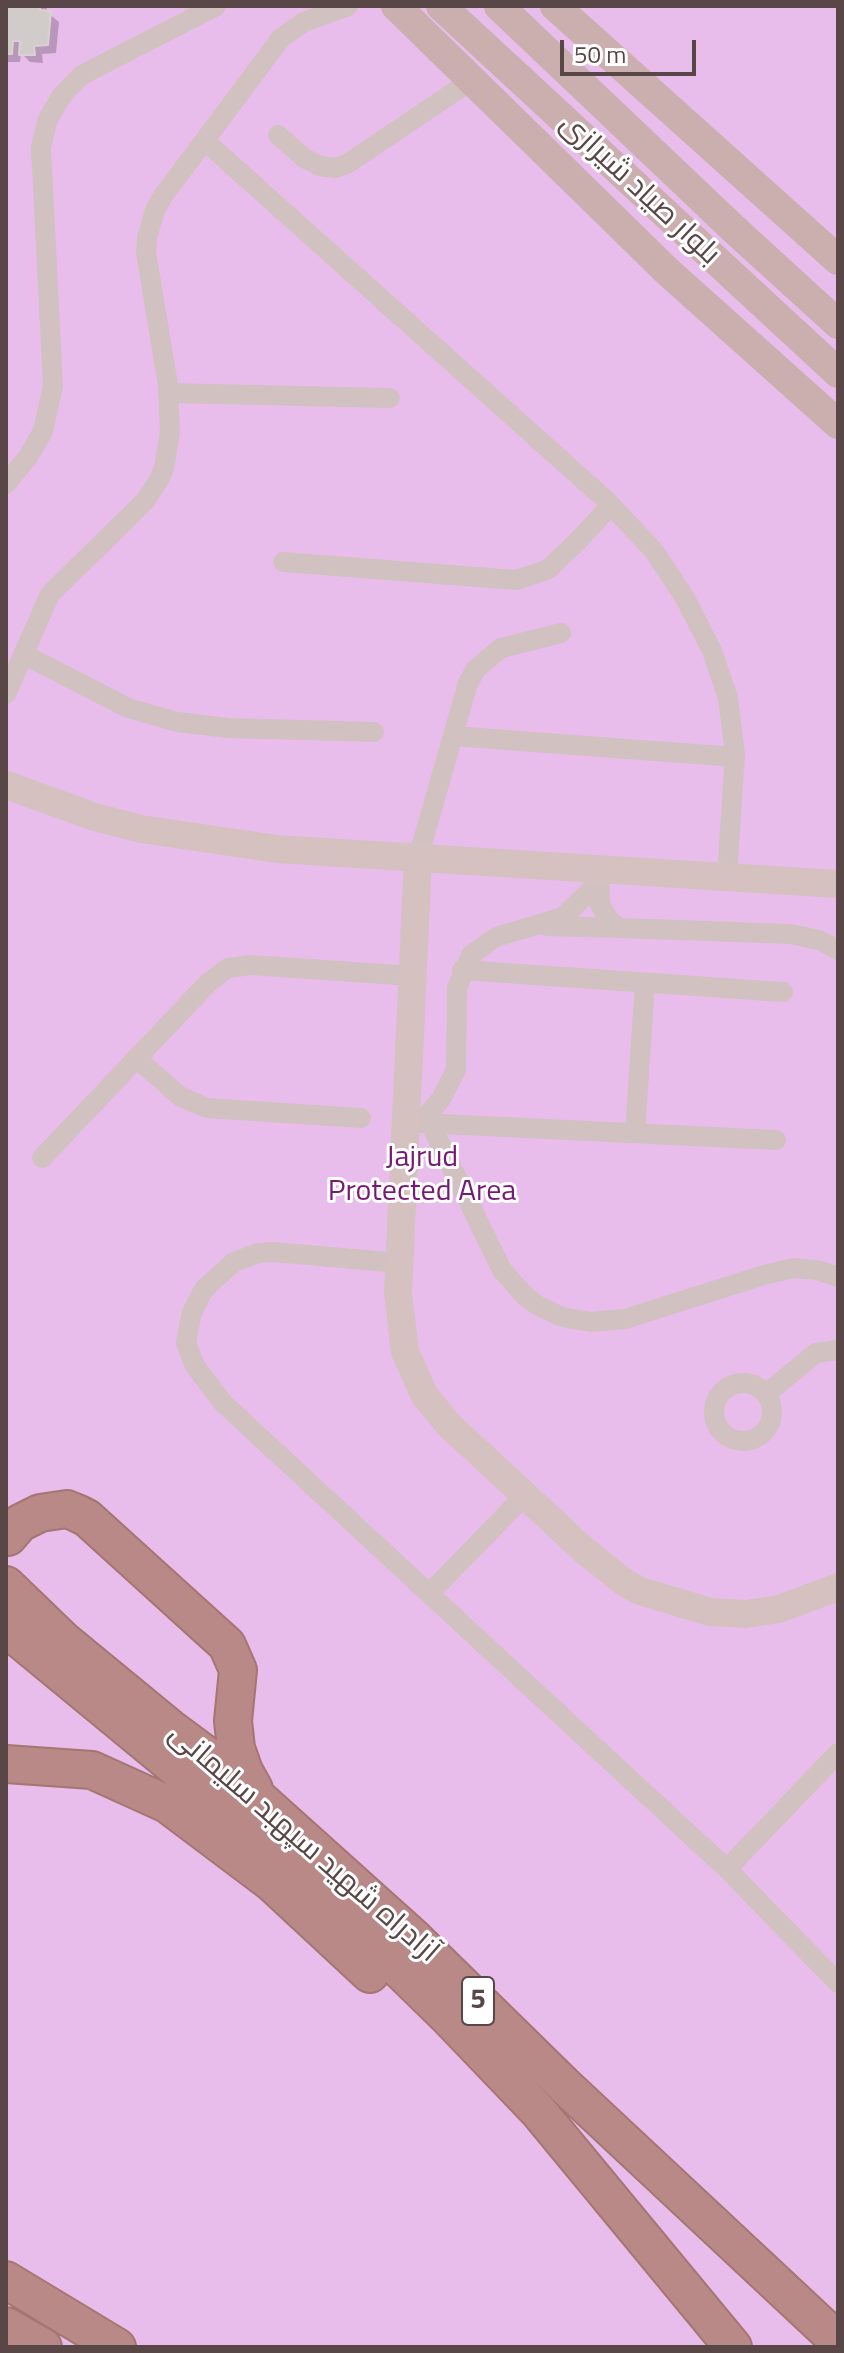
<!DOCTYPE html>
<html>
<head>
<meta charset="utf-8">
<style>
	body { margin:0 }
	#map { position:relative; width:844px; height:2353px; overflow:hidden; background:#edefee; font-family:"Titillium Web",sans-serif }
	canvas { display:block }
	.frame { position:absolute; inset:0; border:8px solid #594646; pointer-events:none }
	.scale { position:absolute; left:560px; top:40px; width:136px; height:36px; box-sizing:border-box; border:4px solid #594646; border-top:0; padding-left:10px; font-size:24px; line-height:28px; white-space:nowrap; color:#594646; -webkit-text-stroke:6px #fff; paint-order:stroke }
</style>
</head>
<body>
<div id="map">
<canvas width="844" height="2353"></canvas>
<div class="frame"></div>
<div class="scale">50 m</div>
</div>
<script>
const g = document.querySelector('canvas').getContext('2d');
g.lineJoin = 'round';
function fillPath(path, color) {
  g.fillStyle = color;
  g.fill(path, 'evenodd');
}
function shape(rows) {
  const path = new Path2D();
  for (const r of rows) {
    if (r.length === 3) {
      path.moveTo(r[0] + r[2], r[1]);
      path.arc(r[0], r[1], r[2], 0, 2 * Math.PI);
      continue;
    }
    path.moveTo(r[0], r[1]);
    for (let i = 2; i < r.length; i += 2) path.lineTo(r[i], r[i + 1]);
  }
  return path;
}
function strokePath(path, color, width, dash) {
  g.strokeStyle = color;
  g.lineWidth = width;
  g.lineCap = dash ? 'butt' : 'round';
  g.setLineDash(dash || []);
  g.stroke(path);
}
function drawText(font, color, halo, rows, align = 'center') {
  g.font = font + ' "Titillium Web",Cairo,sans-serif';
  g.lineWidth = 6;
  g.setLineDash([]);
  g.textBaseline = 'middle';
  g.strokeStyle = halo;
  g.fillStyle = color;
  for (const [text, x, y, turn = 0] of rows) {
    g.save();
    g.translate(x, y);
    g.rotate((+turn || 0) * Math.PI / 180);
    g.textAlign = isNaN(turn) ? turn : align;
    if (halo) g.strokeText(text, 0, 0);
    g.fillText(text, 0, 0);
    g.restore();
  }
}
const green = shape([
	[6,6,838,6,838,2347,6,2347]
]);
const shadow = shape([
	[6,6,46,6,48,13,59,22,56,53,42,54,43,63,30,62,21,53,20,62,7,62]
]);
const building = shape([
	[6,6,40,6,40,10,51,11,48,45,34,46,35,55,19,55,20,41,13,41,12,54,6,54,6,6]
]);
const street = shape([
	[278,135,304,158,320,166,335,168,347,164,472,80],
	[205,141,607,501,654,551,685,598,712,651,728,698,735,753,727,877],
	[168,393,390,398],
	[6,484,28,457,43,431,53,386,41,147,48,119,62,95,82,75,216,6],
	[283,562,516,580,547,570,577,542,611,505],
	[23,654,128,708,177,722,229,728,374,732],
	[6,694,50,594,145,501,159,480,164,468,170,432,168,385,146,252,147,238,155,210,163,196,281,38,304,22,348,6],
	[453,736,735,757],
	[418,858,468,683,476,669,501,648,561,633],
	[547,926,620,928,610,921,600,905,599,879],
	[620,928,791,934,819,940,838,950],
	[462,970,783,992],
	[136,1058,181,1097,207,1108,361,1118],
	[420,1123,441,1099,456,1070,457,988,471,955,496,937,563,917,595,886,602,869],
	[422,1123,776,1140],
	[430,1123,502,1270,525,1296,537,1305,562,1317,590,1322,625,1319,764,1275,794,1268,817,1270,838,1277],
	[635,1133,645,983],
	[42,1158,209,982,228,968,251,965,412,976],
	[399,1263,274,1252,259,1253,234,1262,204,1289,192,1312,186,1343,195,1366,223,1403,727,1869,838,1983],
	[743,1412,29],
	[766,1394,816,1353,838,1350],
	[430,1593,525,1495],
	[727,1869,838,1753]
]);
const secondary = shape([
	[6,785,95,817,141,829,277,849,838,884],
	[418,858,398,1293,405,1352,425,1396,449,1425,585,1551,624,1582,640,1591,710,1612,746,1614,779,1609,838,1587]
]);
const primary = shape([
	[396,6,667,271,838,424],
	[441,6,838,373],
	[499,6,737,232,838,324],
	[555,6,838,260]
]);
const highway = shape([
	[8,1537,20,1523,40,1513,67,1509,77,1513,87,1518,227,1645,238,1670,233,1721,236,1748,244,1771,254,1789],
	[6,1585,63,1640,170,1728,228,1771,415,1939,564,2085,838,2341],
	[6,1628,285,1858,448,2017,539,2112,733,2347],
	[6,1764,92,1770,167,1804,272,1883,370,1974],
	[6,2280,117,2347],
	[6,2326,43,2347]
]);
const shields = [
	[478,2001,32]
];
const shieldNames = [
	["5",478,2001]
];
const streetNames = [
	["بلوار صیاد شیرازی",639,190,43],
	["آزادراه شهید سپهبد سلیمانی",303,1844,41]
];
const parkNames = [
	["Jajrud",422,1159],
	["Protected Area",422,1193]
];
fillPath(green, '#e8bdec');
fillPath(shadow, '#0003');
fillPath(building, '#d1cbca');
strokePath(building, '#d8d3d1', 2);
strokePath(highway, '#a57572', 40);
strokePath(street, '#d1c1c1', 20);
strokePath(secondary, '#d5c1c0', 28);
strokePath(primary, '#cbaeae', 30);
strokePath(highway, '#b98987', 36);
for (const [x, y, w] of shields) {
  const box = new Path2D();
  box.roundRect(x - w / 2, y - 24, w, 48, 6);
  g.fillStyle = '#fff';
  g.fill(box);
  strokePath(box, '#594646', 2);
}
drawText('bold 28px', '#594646', null, shieldNames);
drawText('30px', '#594646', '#fff', streetNames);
drawText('30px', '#761b73', '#fff', parkNames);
</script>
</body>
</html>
